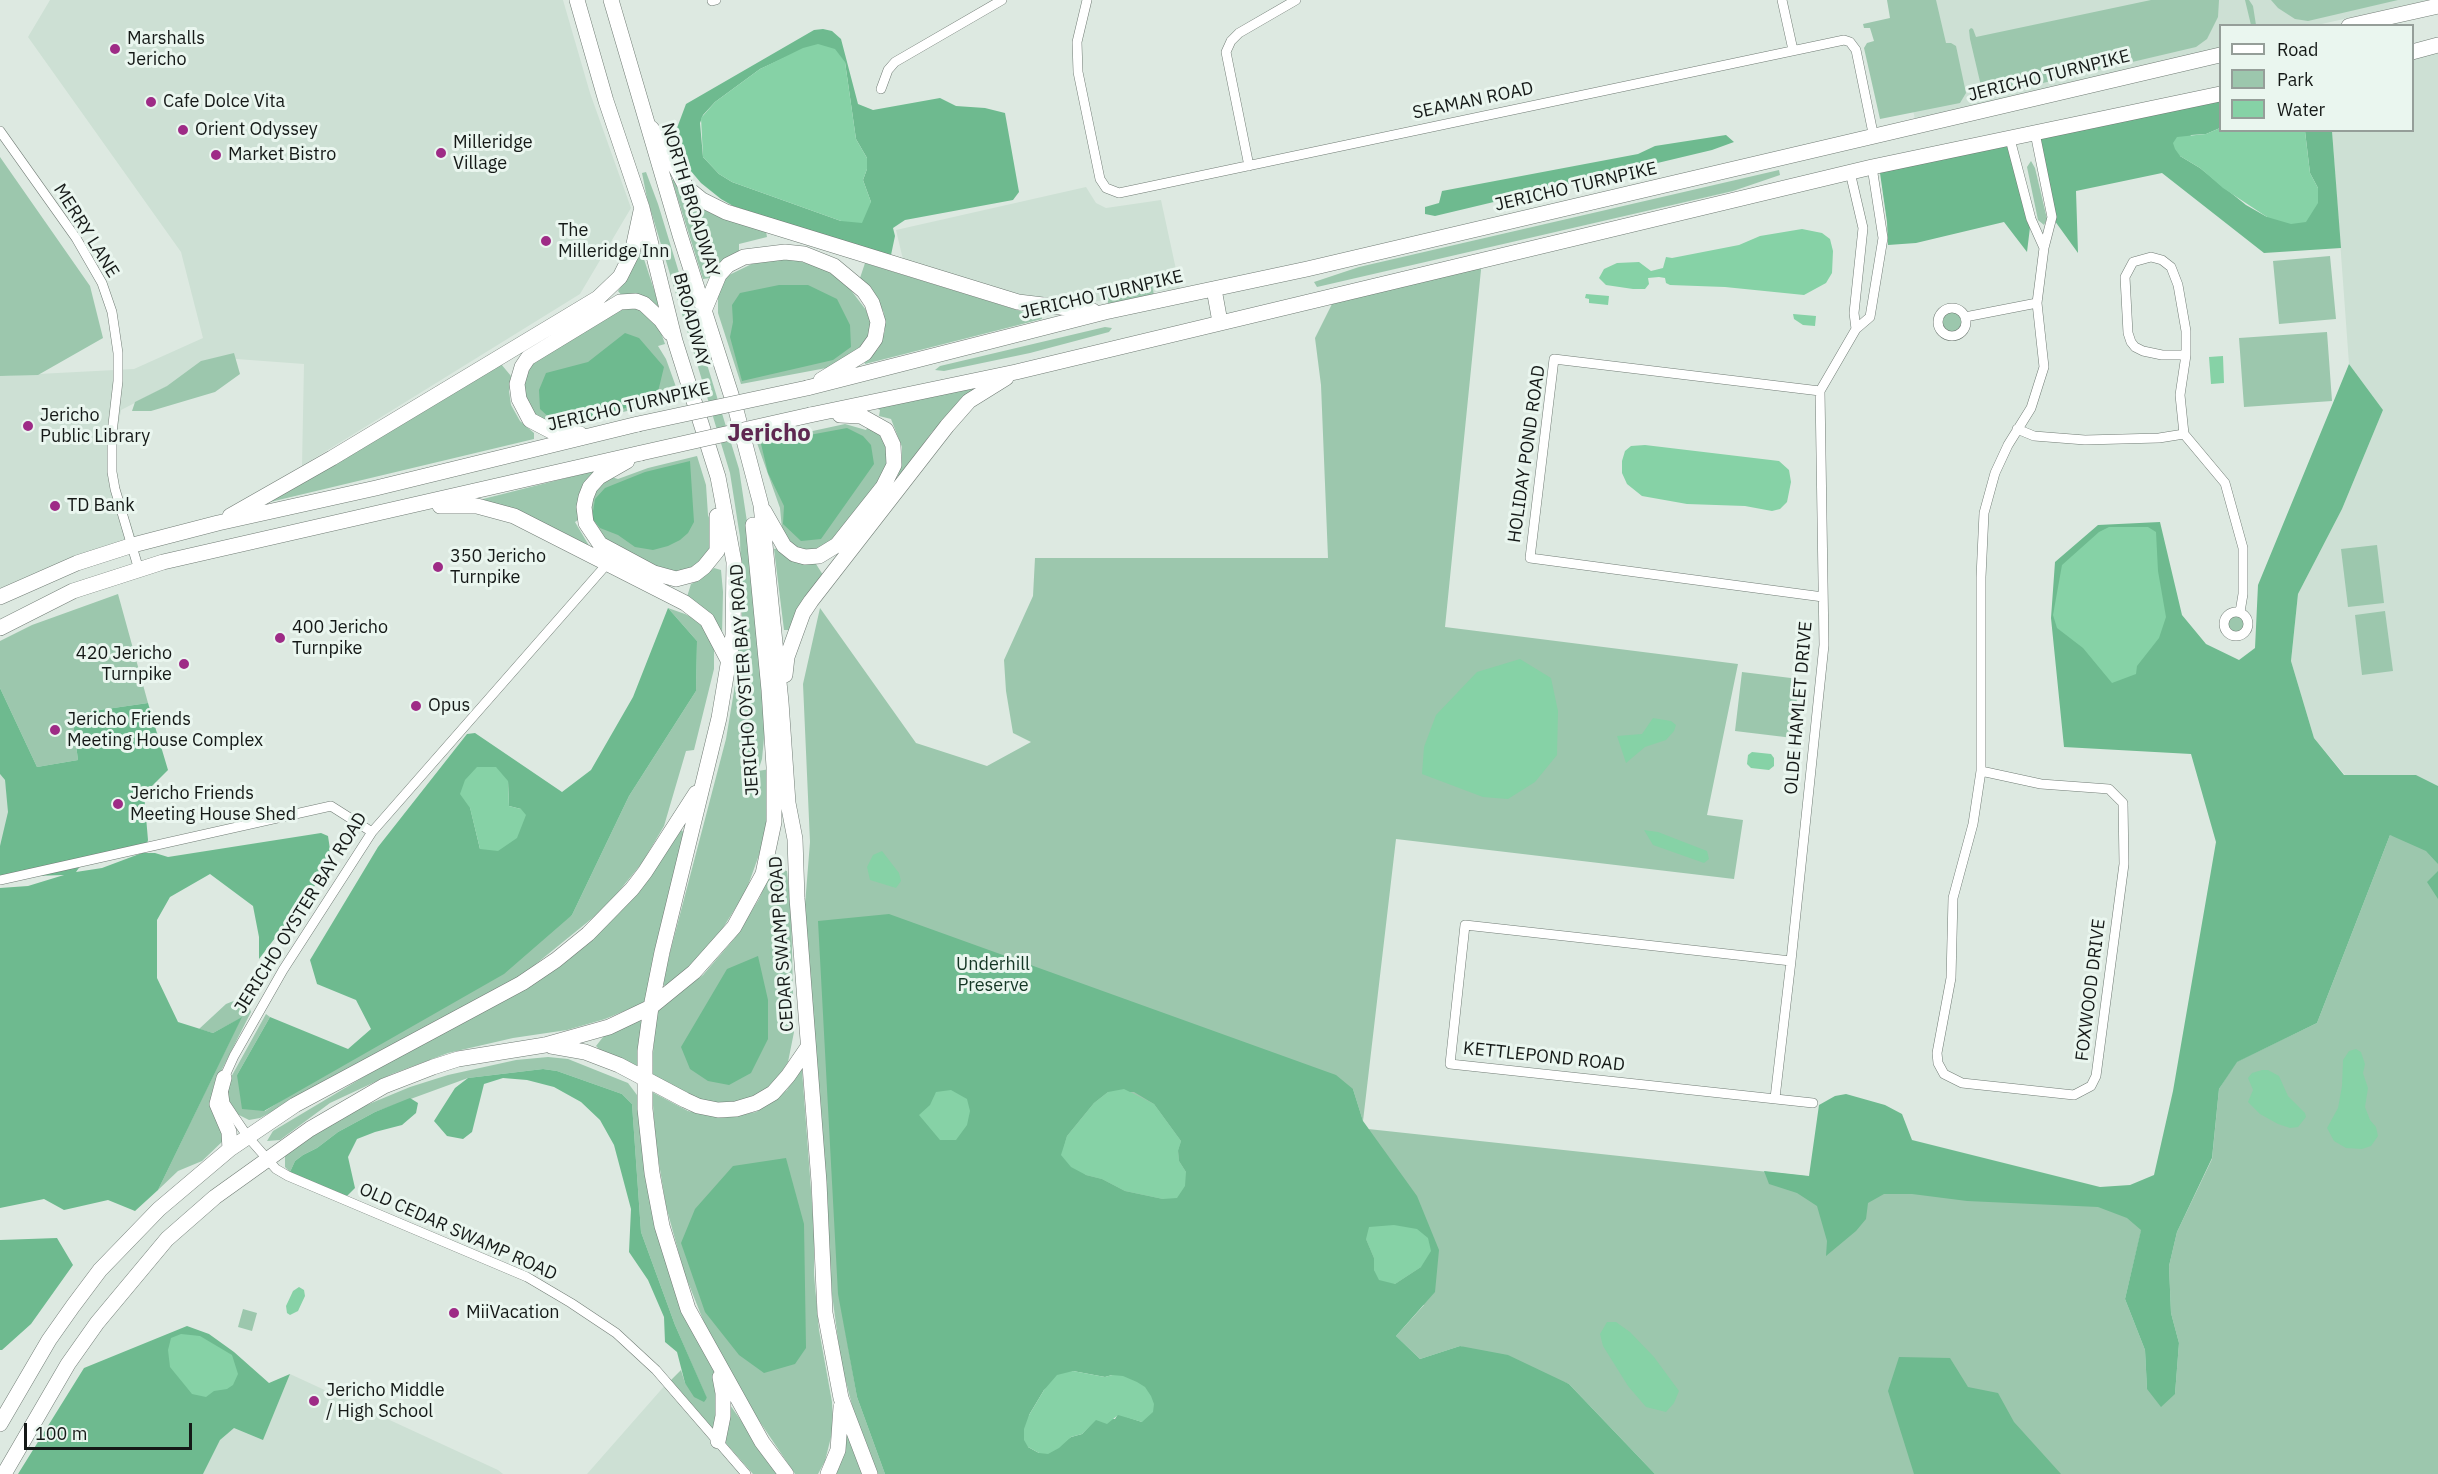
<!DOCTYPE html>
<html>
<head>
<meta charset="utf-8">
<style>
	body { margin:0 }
	#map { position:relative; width:2438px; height:1474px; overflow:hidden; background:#dde9e1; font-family:"IBM Plex Sans",sans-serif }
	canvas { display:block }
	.legend { position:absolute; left:2219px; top:24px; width:195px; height:108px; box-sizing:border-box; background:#eaf6ef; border:2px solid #959e99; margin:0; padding:8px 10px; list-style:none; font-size:18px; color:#151917 }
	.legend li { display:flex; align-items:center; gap:12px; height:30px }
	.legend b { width:30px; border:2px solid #959e99 }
	.scale { position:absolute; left:24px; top:1423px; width:168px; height:27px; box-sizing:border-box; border:3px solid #151917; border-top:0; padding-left:8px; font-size:18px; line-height:21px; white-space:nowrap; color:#151917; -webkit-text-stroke:4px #eaf6ef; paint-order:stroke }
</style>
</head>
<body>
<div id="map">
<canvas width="2438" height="1474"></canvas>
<ul class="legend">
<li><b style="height:8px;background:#fff"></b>Road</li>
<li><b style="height:16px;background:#9cc7ad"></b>Park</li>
<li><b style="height:16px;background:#86d2a6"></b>Water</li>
</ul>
<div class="scale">100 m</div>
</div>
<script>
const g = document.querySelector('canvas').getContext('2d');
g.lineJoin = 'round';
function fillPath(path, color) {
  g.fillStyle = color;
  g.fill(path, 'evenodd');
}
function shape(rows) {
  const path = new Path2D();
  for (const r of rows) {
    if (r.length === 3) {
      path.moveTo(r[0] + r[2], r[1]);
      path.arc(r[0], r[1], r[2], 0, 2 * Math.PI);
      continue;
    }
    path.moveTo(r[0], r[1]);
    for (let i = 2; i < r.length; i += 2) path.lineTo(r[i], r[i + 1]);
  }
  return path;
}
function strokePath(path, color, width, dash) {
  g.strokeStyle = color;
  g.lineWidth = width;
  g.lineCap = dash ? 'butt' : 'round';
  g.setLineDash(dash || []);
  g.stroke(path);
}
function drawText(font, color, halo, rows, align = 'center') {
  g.font = font + ' "IBM Plex Sans",sans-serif';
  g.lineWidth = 6;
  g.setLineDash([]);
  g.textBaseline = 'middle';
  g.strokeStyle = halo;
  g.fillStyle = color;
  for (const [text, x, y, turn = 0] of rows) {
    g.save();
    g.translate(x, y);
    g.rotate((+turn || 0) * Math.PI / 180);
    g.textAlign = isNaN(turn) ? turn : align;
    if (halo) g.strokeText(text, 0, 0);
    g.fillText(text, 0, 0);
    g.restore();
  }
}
const built = shape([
	[50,0,563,0,590,93,631,208,580,294,302,466,304,364,223,358,121,410,116,438,116,481,135,536,0,593,0,376,134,369,203,338,181,252,28,37],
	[1887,0,2429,0,2317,25,2220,26,2220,48,1915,119],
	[2438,45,2438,786,2416,775,2345,775,2314,738,2291,661,2298,594,2342,509,2383,410,2349,364,2332,131,2412,130,2413,52],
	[1086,187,1096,203,1106,208,1161,200,1180,288,1086,303,1029,299,905,268,896,230],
	[0,774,5,780,9,812,0,855,0,878],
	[290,1374,498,1470,503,1474,203,1474,220,1440,234,1427,263,1439],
	[667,1383,746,1474,587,1474]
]);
const green = shape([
	[1887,0,1936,0,1946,43,1951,43,1956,46,1966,93,1960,103,1880,119,1864,48,1867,43,1874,41,1870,28,1864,28,1863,24,1890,18],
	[2151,0,2219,0,2218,17,2207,39,2196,47,1996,94,1988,93,1981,86,1970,39,1969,30,1971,28,1973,29,1976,37],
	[2245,0,2249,0,2253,6,2256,25,2251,25],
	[2271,0,2398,0,2308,21,2295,19,2278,8],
	[0,157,90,286,103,338,38,375,0,376],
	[2031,161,2035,168,2047,219,2044,225,2038,220,2027,167],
	[1779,170,1780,175,1733,191,1317,287,1314,282,1359,267],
	[646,172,658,204,739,469,749,535,766,717,762,759,758,771,770,769,770,798,764,841,746,891,718,936,689,968,666,987,662,983,726,739,737,673,742,620,740,537,730,473,647,198,642,173],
	[675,179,702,209,727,220,766,231,767,237,739,244,739,252,710,278,703,279,672,180],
	[638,253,642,253,660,308,657,309,622,296,618,291,626,280],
	[2330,256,2336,319,2279,324,2273,261],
	[762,259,795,260,823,268,847,285,866,310,872,327,865,347,837,366,741,384,718,313,718,294,727,276],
	[1482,260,1445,627,1738,664,1707,815,1743,820,1734,879,1396,839,1363,1121,1353,1089,1154,1084,1368,1129,1843,1180,2147,1206,2125,1299,2145,1350,2147,1389,2175,1394,2179,1343,2171,1313,2169,1266,2177,1232,2212,1159,2219,1089,2236,1062,2317,1023,2390,835,2438,840,2438,1474,1655,1474,1569,1384,1460,1346,1420,1359,1396,1336,1424,1305,839,1294,857,1397,885,1474,877,1474,854,1413,841,1362,832,1294,805,905,810,842,803,684,820,608,916,743,987,766,1031,742,1013,733,1006,691,1004,660,1033,596,1035,558,1328,558,1321,385,1315,338,1337,294],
	[865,263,1027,313,1041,315,1042,319,865,364,864,360,878,349,885,331,884,313,875,295,860,278],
	[1151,279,1155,301,1110,311,1104,287],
	[638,308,659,327,665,344,658,346,666,359,680,398,566,426,550,425,537,418,526,401,524,382,531,365,618,310],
	[1952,322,10],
	[1105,327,1112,328,1109,332,1030,353,944,371,935,370,940,366],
	[2327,332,2332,401,2244,407,2239,338],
	[234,353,240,374,215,392,151,411,132,411,135,402,167,386,201,361],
	[501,364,511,376,509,391,511,405,520,421,534,433,534,439,270,502,269,498,343,460],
	[982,383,932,432,896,482,902,461,902,447,891,419,879,416,880,410,876,408],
	[845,424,866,430,868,427,878,432,886,447,887,463,881,478,827,546,815,552,795,550,782,529,780,508,757,443],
	[697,456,706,485,708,515,714,530,713,544,705,558,691,570,678,573,665,571,602,538,592,526,591,496,608,476,618,479,648,468],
	[594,471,596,475,579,504,578,520,575,522,591,549,483,505,483,499],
	[2377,545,2384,603,2348,607,2341,549],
	[779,548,803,564,816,564,823,575,789,630,784,630,774,549],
	[714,568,721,570,723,592,722,636,686,600,691,584,701,579],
	[118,594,148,703,72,714,78,760,37,767,0,688,0,641,32,625],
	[668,608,685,614,699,621,709,635,714,649,714,669,694,750,686,751,664,826,642,863,606,907,515,981,260,1118,249,1120,237,1114,229,1103,228,1090,230,1079,266,1014,270,1017,237,1075,265,1111,572,915,629,796,696,691,697,641],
	[2385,611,2393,671,2362,675,2355,615],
	[2237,624,9],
	[1742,672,1799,679,1793,738,1735,731],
	[681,830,685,833,646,1002,605,1019,567,1030,513,1038,448,1053,392,1074,330,1103,280,1140,267,1141,273,1131,387,1063,509,998,558,968,606,926,645,884],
	[772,868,787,871,791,910,794,1032,788,1062,772,1086,746,1101,719,1105,696,1099,651,1075,657,1009,703,975,734,939,759,899],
	[236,1000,249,1007,251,1012,214,1085,212,1098,225,1139,202,1161,178,1171,158,1190,241,1018,213,1033,199,1029,226,1004],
	[642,1017,638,1067,601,1051,596,1046,607,1032],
	[548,1057,568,1059,628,1083,640,1099,652,1187,715,1361,717,1438,669,1382,681,1370,685,1383,707,1399,675,1325,641,1232,632,1104,622,1094,557,1071,543,1069,468,1078,375,1112,338,1132,317,1148,303,1155,295,1161,290,1172,285,1167,285,1155,290,1148,357,1109,410,1087,448,1075,516,1060],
	[799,1069,802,1070,814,1230,814,1275,819,1330,832,1402,833,1429,825,1461,818,1474,795,1474,739,1391,711,1340,684,1272,666,1206,656,1145,652,1092,688,1111,722,1118,756,1112,787,1090],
	[243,1309,257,1313,252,1331,238,1327],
	[730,1405,779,1474,753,1474,724,1441],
	[847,1432,863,1474,831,1474]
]);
const forest = shape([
	[823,29,832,31,841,39,858,104,873,110,940,98,956,106,985,108,1005,113,1019,192,1013,200,905,220,893,228,895,236,891,255,883,254,733,206,721,199,701,183,680,158,677,143,677,128,686,104,814,30],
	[786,57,845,62,856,139,867,158,867,169,863,180,871,202,841,221,732,182,719,174,703,157,700,123,703,115,715,102,760,69],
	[2220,95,2220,128,2206,134,2191,135,2180,156,2200,168,2246,205,2267,217,2318,188,2310,173,2305,131,2332,131,2341,248,2264,253,2162,173,2076,191,2078,253,2052,217,2035,133],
	[1726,135,1734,142,1712,150,1435,216,1425,214,1425,207,1439,203,1442,191,1638,154,1655,146],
	[2010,139,2031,219,2027,252,2004,222,1916,243,1888,245,1887,222,1879,166],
	[779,285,808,285,837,299,850,325,851,347,833,360,742,381,730,337,733,322,732,305,740,293],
	[625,333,639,338,664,367,656,400,572,422,553,421,540,409,539,390,546,373,588,362],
	[2349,364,2383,410,2342,509,2298,594,2291,661,2314,738,2344,775,2416,775,2438,786,2438,864,2426,851,2390,835,2317,1023,2237,1062,2219,1089,2212,1158,2177,1232,2169,1266,2171,1313,2179,1343,2175,1394,2161,1407,2147,1389,2145,1350,2125,1299,2141,1230,2127,1218,2098,1207,1967,1201,1912,1194,1884,1194,1868,1203,1866,1219,1856,1231,1826,1256,1827,1241,1817,1206,1797,1193,1769,1184,1764,1171,1809,1176,1819,1105,1835,1096,1846,1094,1885,1105,1902,1114,1912,1140,2100,1187,2130,1185,2154,1175,2173,1091,2216,842,2191,754,2064,747,2051,618,2055,562,2098,525,2160,522,2182,615,2206,644,2239,660,2255,648,2258,585],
	[847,428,863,436,871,445,874,464,821,539,801,541,783,524,784,506,768,473,761,444],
	[690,461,694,522,688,533,680,540,668,546,653,550,635,547,618,535,600,528,592,518,595,499,605,488,645,472],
	[668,608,697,641,696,691,629,796,572,915,504,974,264,1111,242,1109,237,1075,270,1017,348,1049,371,1029,356,1000,317,984,310,960,378,847,467,734,475,733,562,792,591,770,633,697],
	[508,781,509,806,521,809,480,849,470,807],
	[0,688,37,767,78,760,72,714,148,703,168,770,144,794,148,840,147,844,81,865,76,872,102,868,142,853,155,853,168,857,321,833,328,836,332,863,259,959,259,937,253,906,210,874,170,897,157,920,157,978,178,1022,213,1033,242,1017,158,1190,135,1211,108,1200,64,1210,44,1199,0,1208,0,888,28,886,64,875,0,877,0,846,8,812,5,780,0,774],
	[2438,871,2438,899,2427,882],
	[889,914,1336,1075,1353,1089,1363,1121,1417,1196,1439,1250,1435,1292,1396,1336,1420,1359,1460,1346,1508,1355,1569,1384,1655,1474,885,1474,857,1397,838,1294,818,921],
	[1108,1092,1134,1092,1154,1104,1181,1141,1178,1150,1179,1161,1186,1172,1163,1199,1125,1191,1102,1179,1086,1175,1062,1155,1067,1136,1094,1103],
	[1366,1239,1421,1267,1395,1284,1374,1270,1374,1258],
	[1073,1371,1105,1377,1112,1375,1142,1422,1118,1414,1115,1419,1096,1419,1082,1434,1071,1437,1048,1453,1039,1453,1028,1447,1029,1415,1044,1390],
	[758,956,768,1000,768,1039,751,1073,729,1085,708,1081,690,1069,681,1047,727,969],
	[543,1069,557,1071,622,1094,632,1104,641,1232,675,1325,707,1398,704,1402,694,1397,685,1383,677,1352,665,1342,664,1317,648,1280,629,1252,631,1209,614,1145,600,1120,581,1102,554,1087,527,1080,503,1078,484,1084,472,1132,463,1139,447,1136,434,1121,455,1088,468,1078],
	[410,1098,418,1103,416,1113,402,1125,375,1132,357,1139,348,1157,355,1188,347,1196,290,1172,295,1161,303,1155,317,1148,338,1132,375,1112],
	[786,1158,804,1224,806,1348,795,1364,764,1373,739,1355,705,1312,681,1243,695,1209,733,1166],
	[57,1238,73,1265,31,1324,2,1350,0,1350,0,1240],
	[187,1326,209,1334,234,1352,269,1383,290,1374,263,1440,234,1428,220,1440,203,1474,18,1474,84,1368],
	[1899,1357,1950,1358,1968,1387,1998,1393,2014,1422,2061,1474,1914,1474,1888,1391]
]);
const water = shape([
	[818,44,835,49,845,62,856,139,867,158,867,169,863,180,871,202,862,223,841,221,732,182,719,174,703,157,701,118,715,102,760,69,803,48],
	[2220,128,2220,130,2305,131,2310,173,2318,188,2318,203,2306,222,2291,224,2267,217,2223,188,2200,168,2180,156,2175,149,2173,143,2177,137,2206,134],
	[1802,229,1822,233,1830,239,1833,251,1832,273,1826,283,1804,295,1725,287,1670,285,1666,283,1665,278,1659,277,1648,278,1649,284,1645,289,1633,289,1606,285,1599,278,1604,269,1617,263,1639,262,1651,271,1663,268,1666,257,1672,258,1739,245,1760,236],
	[1586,294,1609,296,1608,305,1589,303,1589,299,1585,298],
	[1793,314,1816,316,1815,326,1803,325,1794,319],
	[2223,356,2224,383,2211,384,2209,357],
	[1645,445,1779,461,1789,470,1791,482,1787,502,1780,509,1772,511,1745,506,1687,504,1642,496,1627,484,1622,473,1622,461,1625,451,1631,446],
	[2109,527,2148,527,2156,532,2158,571,2166,617,2159,638,2137,666,2136,674,2112,683,2083,648,2057,628,2053,615,2062,565,2099,532],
	[1520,659,1551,678,1558,711,1557,755,1535,782,1508,799,1483,797,1422,774,1424,747,1436,715,1477,672],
	[1653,718,1671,721,1676,725,1674,731,1666,740,1645,747,1626,763,1617,736,1642,734],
	[1752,752,1771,754,1774,758,1774,766,1769,770,1751,768,1747,764,1748,755],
	[477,767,496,767,508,781,509,806,521,809,526,815,517,838,498,851,480,849,470,808,460,794,465,780],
	[1644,830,1658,832,1707,851,1709,859,1704,863,1653,845],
	[882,851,899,873,901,881,896,888,870,880,867,867,873,855],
	[2356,1049,2361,1052,2365,1064,2363,1073,2368,1088,2365,1107,2370,1120,2376,1127,2378,1136,2371,1146,2362,1149,2346,1148,2334,1141,2327,1128,2338,1108,2342,1086,2343,1060,2349,1051],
	[2262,1070,2268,1070,2279,1076,2288,1096,2305,1113,2306,1117,2298,1127,2290,1128,2278,1124,2260,1114,2248,1102,2253,1090,2248,1078,2252,1073],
	[1124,1089,1154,1104,1181,1141,1178,1151,1179,1161,1186,1172,1185,1186,1177,1198,1163,1199,1125,1191,1102,1179,1086,1175,1071,1167,1061,1155,1067,1136,1094,1103,1108,1092],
	[951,1090,967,1099,970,1111,967,1125,956,1140,940,1140,919,1115,930,1105,936,1092],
	[1394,1225,1417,1229,1428,1238,1431,1251,1421,1267,1395,1284,1379,1280,1374,1270,1374,1258,1366,1239,1369,1227],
	[299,1287,304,1290,305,1296,298,1311,290,1315,287,1313,286,1306,293,1291],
	[1607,1322,1616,1322,1630,1332,1654,1357,1679,1391,1674,1403,1666,1412,1646,1407,1628,1386,1603,1346,1600,1334],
	[181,1334,200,1336,232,1355,238,1374,233,1385,227,1389,214,1391,206,1397,192,1394,170,1367,168,1350,171,1338],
	[1073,1371,1105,1377,1112,1375,1123,1376,1137,1382,1145,1387,1151,1396,1154,1404,1153,1412,1142,1422,1118,1415,1107,1424,1096,1420,1082,1434,1071,1437,1059,1448,1048,1454,1039,1453,1028,1447,1024,1440,1024,1429,1029,1415,1044,1390,1057,1375]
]);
const minor = shape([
	[1087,0,1077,42,1078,72,1100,179,1106,188,1119,193,1844,40,1850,42,1856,50,1874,138],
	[1782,0,1793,50],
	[712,1,716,0],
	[881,89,888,70,895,62,1002,0],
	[0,131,76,238,102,283,112,312,118,353,118,381,112,433,112,472,115,489,139,570],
	[2010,139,2031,219,2044,248],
	[1249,166,1226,52,1231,41,1239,33,1296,0],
	[1850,172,1863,228,1854,313,1856,329],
	[1952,322,14],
	[1965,317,2037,303],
	[1820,391,1554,359,1530,558,1823,597],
	[2017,429,2034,436,2085,440,2159,438,2184,434],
	[2184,434,2180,395,2186,355,2186,331,2178,285,2171,267,2162,260,2151,257,2133,262,2125,277,2128,333,2131,342,2135,347,2143,351,2162,355,2186,355],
	[2184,434,2225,483,2243,548,2243,594,2240,612],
	[607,564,372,832,283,970,234,1056,224,1078,223,1088,225,1103,235,1118,248,1137,276,1169,288,1176,527,1277,571,1303,616,1333,656,1370,746,1474],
	[2236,624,12],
	[1981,771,2041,784,2109,789,2123,803,2124,864,2096,1076,2091,1086,2074,1095,1962,1083,1944,1074,1938,1063,1937,1053,1951,978,1953,898,1973,824,1981,771],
	[1981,771,1981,577,1984,513,1995,473,2008,445,2031,408,2044,367,2037,303,2044,248,2052,217,2035,133],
	[0,880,331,806,372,832],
	[1791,961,1465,925,1450,1064,1813,1103],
	[1775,1098,1791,961,1824,645,1820,391,1856,329,1870,317,1883,238,1872,167]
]);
const primary = shape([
	[577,0,606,101,642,208,675,341,718,477,734,562,733,635,719,718,662,952,651,1007,645,1051,645,1109,652,1173,662,1226,688,1309,762,1442,786,1474],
	[611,0,680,235,736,410,761,505,781,702,788,803,795,839,797,898,819,1182,825,1313,841,1398,870,1474],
	[2349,26,2438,6],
	[2412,52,2438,45],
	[651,128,663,143,686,187,702,200,726,212,1018,302,1093,311],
	[1214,289,1220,322],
	[704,311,719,275,728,265,744,257,785,252,804,254,834,266,864,291,872,303,878,322,875,339,865,353,821,380],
	[807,388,1105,312,1307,269,2220,55],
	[810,415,1016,372,1872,167,2220,94],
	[580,434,551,431,530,420,519,399,517,384,522,367,528,358,620,302,636,301,644,304,661,320,670,333],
	[627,461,599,477,590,487,586,497,584,507,586,523,600,544,654,573,676,579,695,574,704,567,717,551,717,516],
	[440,506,477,506,514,516,685,603,707,620,728,660],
	[764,511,784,546,794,554,805,557,819,556,837,545,883,487,894,465,893,445,886,430,861,416,840,415],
	[230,516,332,458,598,298,620,277,632,253,641,211],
	[0,597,77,563,133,545,218,523,376,488,638,424],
	[0,628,73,591,163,562,641,453],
	[785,675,787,657,803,613,811,601,947,426,969,401,1006,378],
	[551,1046,585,1052,619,1065,685,1100,698,1106,718,1110,736,1109,756,1103,773,1093,788,1076,808,1047],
	[224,1078,217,1104,229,1132,230,1149],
	[0,1424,49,1340,73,1306,100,1270,159,1209,230,1149,295,1105,522,983,556,960,588,934,632,889,645,872,696,793],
	[718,1441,723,1416,723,1393,720,1377],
	[4,1474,68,1364,97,1323,167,1239,215,1197,310,1129,384,1086,433,1067,458,1059,545,1045,609,1027,651,1007,694,972,734,927,763,874,774,822,774,767,769,690,753,525],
	[828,1474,838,1450,841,1407]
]);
const primaryBridge = shape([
	[638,424,807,388],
	[641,453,810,415]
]);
const markers = [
	[115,49,6,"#9e2b86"],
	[151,102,6,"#9e2b86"],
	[183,130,6,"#9e2b86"],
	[441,153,6,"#9e2b86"],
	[216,155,6,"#9e2b86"],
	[546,241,6,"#9e2b86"],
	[28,426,6,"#9e2b86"],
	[55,506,6,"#9e2b86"],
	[438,567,6,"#9e2b86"],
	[280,638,6,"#9e2b86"],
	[184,664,6,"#9e2b86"],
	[416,706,6,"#9e2b86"],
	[55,730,6,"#9e2b86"],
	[118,804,6,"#9e2b86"],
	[454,1313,6,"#9e2b86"],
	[314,1401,6,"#9e2b86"]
];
const poiNames = [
	["Marshalls",127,39],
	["Jericho",127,60],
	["Cafe Dolce Vita",163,102],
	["Orient Odyssey",195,130],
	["Milleridge",453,143],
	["Village",453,164],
	["Market Bistro",228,155],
	["The",558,231],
	["Milleridge Inn",558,252],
	["Jericho",40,416],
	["Public Library",40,437],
	["TD Bank",67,506],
	["350 Jericho",450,557],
	["Turnpike",450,578],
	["400 Jericho",292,628],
	["Turnpike",292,649],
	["420 Jericho",172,654,"right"],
	["Turnpike",172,675,"right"],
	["Opus",428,706],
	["Jericho Friends",67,720],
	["Meeting House Complex",67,741],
	["Jericho Friends",130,794],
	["Meeting House Shed",130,815],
	["MiiVacation",466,1313],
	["Jericho Middle",326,1391],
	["/ High School",326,1412]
];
const streetNames = [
	["JERICHO TURNPIKE",2049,76,-14],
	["SEAMAN ROAD",1473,101,-12],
	["JERICHO TURNPIKE",1576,187,-13],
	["NORTH BROADWAY",690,200,73],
	["MERRY LANE",86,231,58],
	["JERICHO TURNPIKE",1102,295,-13],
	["BROADWAY",691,320,75],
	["JERICHO TURNPIKE",629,407,-13],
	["HOLIDAY POND ROAD",1527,454,-82],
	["JERICHO OYSTER BAY ROAD",745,680,-94],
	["OLDE HAMLET DRIVE",1799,708,-85],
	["JERICHO OYSTER BAY ROAD",301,913,-58],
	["CEDAR SWAMP ROAD",782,944,-94],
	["FOXWOOD DRIVE",2091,990,-83],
	["KETTLEPOND ROAD",1544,1057,6],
	["OLD CEDAR SWAMP ROAD",458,1232,24]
];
const parkNames = [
	["Underhill",993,965],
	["Preserve",993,986]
];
const districtNames = [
	["Jericho",769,434]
];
fillPath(built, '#cde0d4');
fillPath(green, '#9cc7ad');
fillPath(forest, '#6eba8f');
fillPath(water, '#86d2a6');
strokePath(minor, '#717c75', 10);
strokePath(primary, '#717c75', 16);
strokePath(minor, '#fff', 9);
strokePath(primary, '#fff', 15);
strokePath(primaryBridge, '#717c75', 16, []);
strokePath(primaryBridge, '#fff', 15);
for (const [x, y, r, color] of markers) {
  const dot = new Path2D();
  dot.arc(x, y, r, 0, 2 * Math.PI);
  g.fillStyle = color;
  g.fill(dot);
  strokePath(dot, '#eaf6ef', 2);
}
drawText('18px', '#151917', '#eaf6ef', poiNames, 'left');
drawText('18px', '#151917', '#eaf6ef', streetNames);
drawText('18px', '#153625', '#eaf6ef', parkNames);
drawText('bold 24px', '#5f2751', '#eaf6ef', districtNames);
</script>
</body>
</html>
